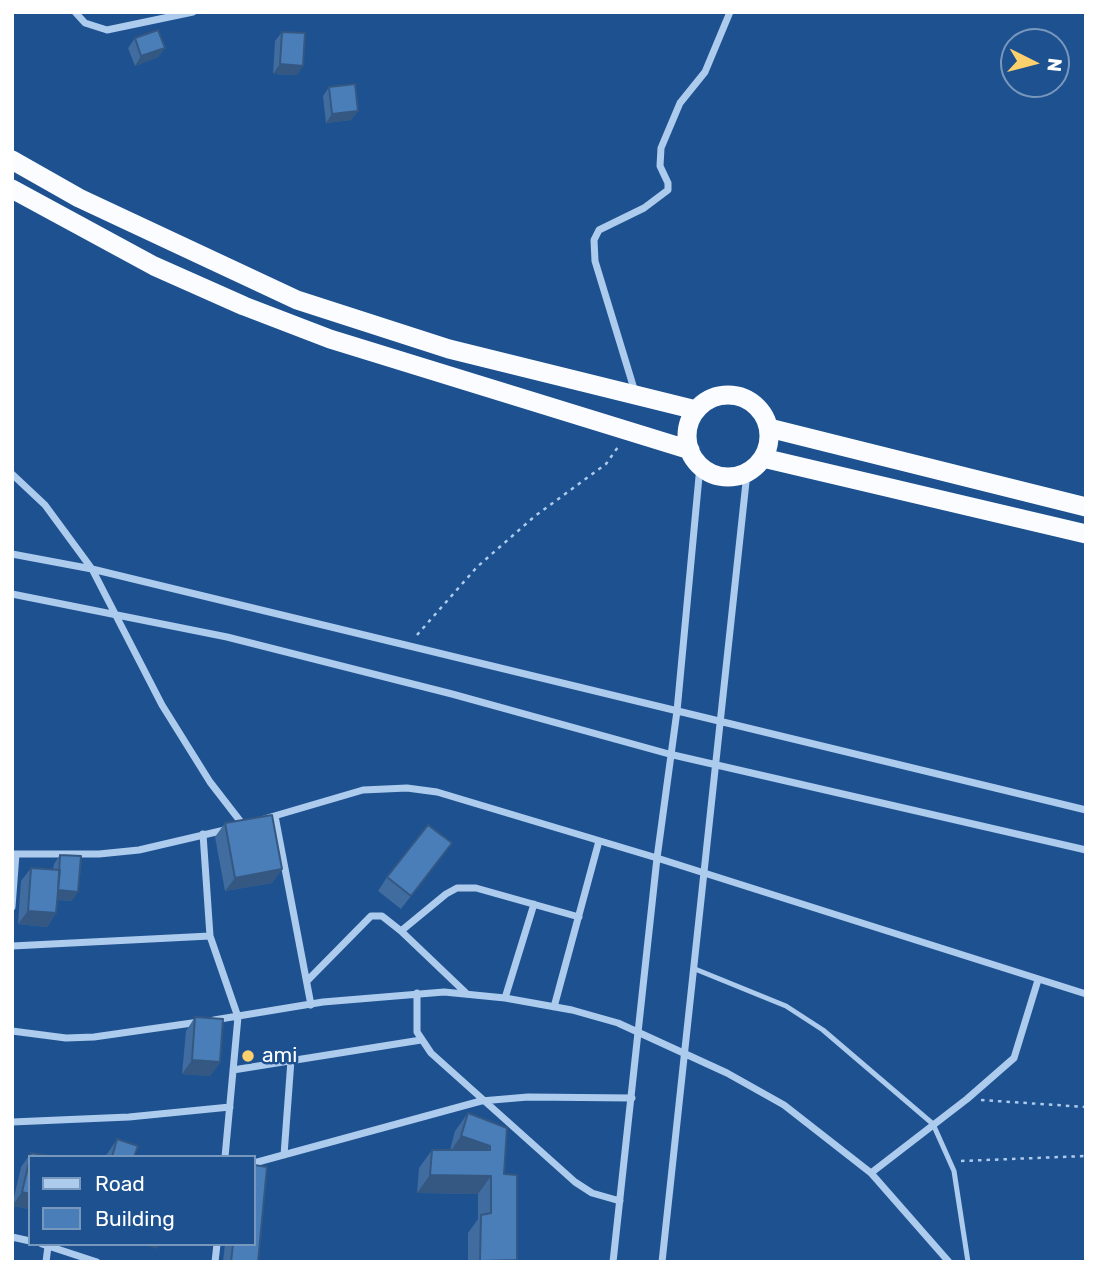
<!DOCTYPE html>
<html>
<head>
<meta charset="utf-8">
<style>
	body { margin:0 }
	#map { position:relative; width:1098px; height:1274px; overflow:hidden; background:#1e5190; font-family:Rubik,sans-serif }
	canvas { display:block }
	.frame { position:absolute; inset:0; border:14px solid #fff; pointer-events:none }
	.legend { position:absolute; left:28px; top:1155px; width:228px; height:91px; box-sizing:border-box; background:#1e5190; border:2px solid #7897bc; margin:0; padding:9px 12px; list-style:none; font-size:21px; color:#fff }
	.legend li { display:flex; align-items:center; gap:14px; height:35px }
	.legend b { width:35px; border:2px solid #7897bc }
	.north { position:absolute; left:1000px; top:28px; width:70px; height:70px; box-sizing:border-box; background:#1e5190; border:2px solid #7897bc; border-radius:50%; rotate:96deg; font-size:19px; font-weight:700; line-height:28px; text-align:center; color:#fff }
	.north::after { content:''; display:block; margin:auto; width:24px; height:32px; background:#fcd06d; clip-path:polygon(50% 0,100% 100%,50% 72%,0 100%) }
</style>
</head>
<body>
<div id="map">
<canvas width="1098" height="1274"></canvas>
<div class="frame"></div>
<ul class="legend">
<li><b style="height:9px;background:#adcbed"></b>Road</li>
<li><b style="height:19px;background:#4a7eb9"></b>Building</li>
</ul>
<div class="north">N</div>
</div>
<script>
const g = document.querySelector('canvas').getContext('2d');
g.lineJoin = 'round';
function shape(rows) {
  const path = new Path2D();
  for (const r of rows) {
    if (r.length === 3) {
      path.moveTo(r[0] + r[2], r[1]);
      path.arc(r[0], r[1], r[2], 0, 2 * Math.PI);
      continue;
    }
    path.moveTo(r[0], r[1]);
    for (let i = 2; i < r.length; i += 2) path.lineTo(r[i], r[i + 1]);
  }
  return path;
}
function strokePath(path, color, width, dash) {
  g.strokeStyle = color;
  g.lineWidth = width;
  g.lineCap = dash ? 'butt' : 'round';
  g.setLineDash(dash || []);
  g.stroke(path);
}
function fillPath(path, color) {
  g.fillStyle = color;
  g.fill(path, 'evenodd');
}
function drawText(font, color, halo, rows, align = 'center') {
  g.font = font + ' Rubik,sans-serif';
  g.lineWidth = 5;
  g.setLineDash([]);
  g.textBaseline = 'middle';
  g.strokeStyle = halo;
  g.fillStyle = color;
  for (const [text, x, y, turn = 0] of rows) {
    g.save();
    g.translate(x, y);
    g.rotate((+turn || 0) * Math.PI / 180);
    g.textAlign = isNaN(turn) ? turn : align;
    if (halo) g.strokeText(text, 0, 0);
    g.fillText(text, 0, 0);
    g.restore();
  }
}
const path = shape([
	[417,635,477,567,535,516,606,464,618,447],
	[981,1100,1086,1107],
	[961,1161,1086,1156]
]);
const service = shape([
	[695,969,786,1006,823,1030,933,1124,954,1171,968,1262]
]);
const minor = shape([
	[75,12,85,23,107,30,193,12],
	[635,392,595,261,594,240,599,230,644,208,668,190,668,183,660,166,661,148,680,103,705,72,730,12],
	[12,474,45,505,92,569,162,705,210,782,244,826],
	[12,554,92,569,1086,810],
	[12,594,227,637,452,694,669,754,1086,850],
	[275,816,311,1005],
	[264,819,363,790,407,788,437,792,657,858,1086,994],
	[203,834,210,936,238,1017,225,1157],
	[12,854,99,854,139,850,229,829],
	[12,907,16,854],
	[12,946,210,936],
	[307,981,371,916,382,916,401,931],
	[417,993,417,1032,431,1053,575,1182,592,1193,620,1201],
	[466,993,401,931,446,894,457,888,476,888,579,917],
	[505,998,534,904],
	[554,1007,599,841],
	[214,1020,323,1002,444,992,505,998,572,1010,618,1023,727,1073,784,1105,871,1173,949,1262],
	[12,1031,66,1038,94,1037,199,1022],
	[233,1070,421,1040],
	[12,1122,129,1117,230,1107],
	[284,1155,291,1060],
	[254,1163,481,1101,528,1097,632,1098],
	[871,1173,967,1099,1014,1058,1038,980],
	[12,1237,30,1241],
	[42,1244,97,1262],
	[46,1262,48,1246],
	[215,1262,217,1244],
	[613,1262,657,858,677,711,700,466],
	[662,1262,747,473]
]);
const trunk = shape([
	[12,160,79,198,297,300,449,349,696,410],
	[12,189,154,266,244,306,330,339,690,450],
	[728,436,41],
	[769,428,1086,507],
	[763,458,1086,534]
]);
const wall = shape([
	[282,32,297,75,273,74,275,41],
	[135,38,165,48,158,57,135,66,128,48],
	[329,87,358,111,351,120,326,123,323,96],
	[225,823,282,869,272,883,225,891,215,837],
	[452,843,401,909,378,891,387,877],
	[60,855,72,901,57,900,56,913,47,927,18,924,21,881,31,868,53,869,54,864],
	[195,1017,220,1062,210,1076,182,1074,186,1031],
	[468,1113,507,1128,504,1174,516,1262,468,1262,468,1233,478,1219,478,1194,417,1193,419,1168,432,1150,450,1150,455,1131],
	[117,1139,134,1157,105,1157],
	[31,1153,30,1209,12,1206,21,1167],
	[225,1244,254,1244,258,1262,223,1262]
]);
const shadedWall = shape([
	[165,48,158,57,135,66,141,56],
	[280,64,303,66,297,75,273,74],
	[358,111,351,120,326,123,332,114],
	[452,843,442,857,401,909,411,896],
	[282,869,272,883,225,891,235,878],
	[58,890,78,892,72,901,51,899],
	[28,911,56,913,47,927,18,924],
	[192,1060,220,1062,210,1076,182,1074],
	[461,1136,490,1146,477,1164,448,1155],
	[430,1175,491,1176,478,1194,417,1193],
	[22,1192,30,1194,30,1209,12,1206],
	[143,1244,160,1244,157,1249],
	[517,1260,516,1262,479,1262,480,1261]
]);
const building = shape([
	[158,30,165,48,141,56,135,38,158,30],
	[282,32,305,33,303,66,280,64,282,32],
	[355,84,358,111,332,114,329,87,355,84],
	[272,815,282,869,235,878,225,823,272,815],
	[428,825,452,843,411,896,387,877,428,825],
	[60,855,81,856,78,892,58,890,60,855],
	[31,868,60,870,56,913,28,911,31,868],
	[195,1017,223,1019,220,1062,192,1060,195,1017],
	[468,1113,507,1128,504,1174,517,1175,517,1260,480,1261,481,1215,491,1213,491,1176,430,1175,432,1150,490,1150,490,1146,461,1136,468,1113],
	[117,1139,138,1146,134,1157,112,1157,117,1139],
	[31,1153,57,1157,30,1157,31,1153],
	[30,1158,30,1194,22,1192,30,1158],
	[254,1165,267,1167,258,1262,231,1262,233,1244,254,1244,254,1165]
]);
const markers = [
	[248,1056,7,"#fcd06d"]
];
const poiNames = [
	["ami",262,1056]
];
strokePath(path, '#adcbed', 2.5, [3.5, 5]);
strokePath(service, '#adcbed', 5);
strokePath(minor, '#adcbed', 7);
strokePath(trunk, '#fafcff', 19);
fillPath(wall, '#406c9f');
fillPath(shadedWall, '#345882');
fillPath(building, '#4a7eb9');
strokePath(building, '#345882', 2);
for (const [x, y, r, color] of markers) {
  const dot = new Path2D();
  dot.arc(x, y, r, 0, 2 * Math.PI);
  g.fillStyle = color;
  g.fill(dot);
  strokePath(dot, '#1e5190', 2.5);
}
drawText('21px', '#fff', '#1e5190', poiNames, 'left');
</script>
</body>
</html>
